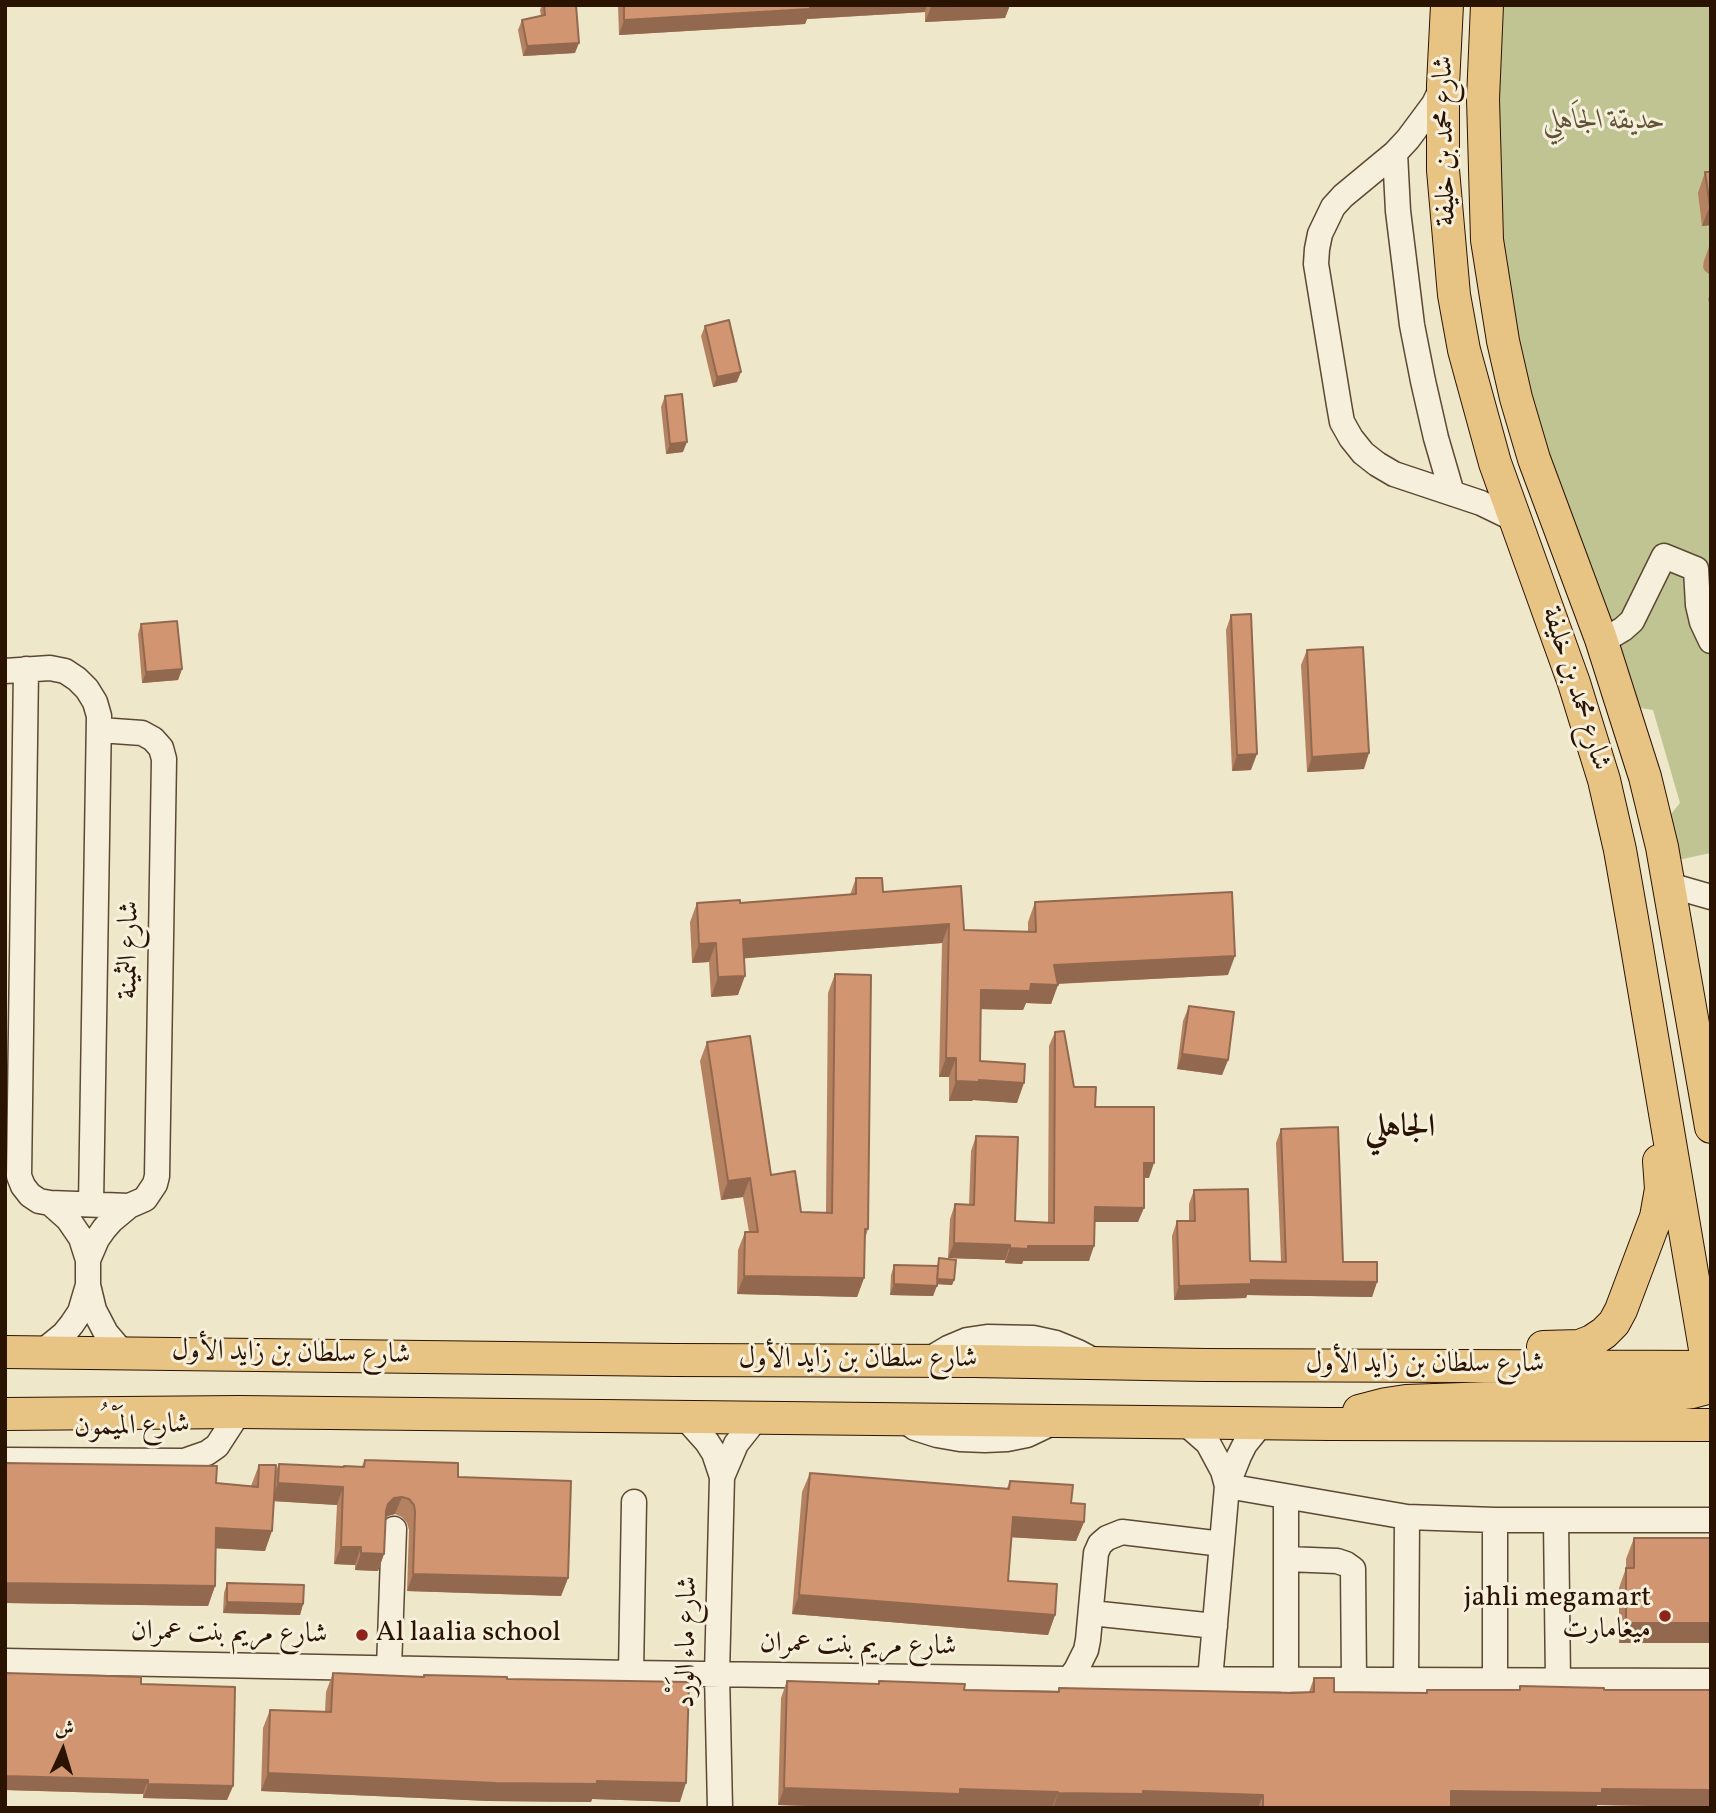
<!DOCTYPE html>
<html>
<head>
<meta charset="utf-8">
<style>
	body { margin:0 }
	#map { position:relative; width:1716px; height:1813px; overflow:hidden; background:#efe7c9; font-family:Vollkorn,Amiri,serif }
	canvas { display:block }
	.frame { position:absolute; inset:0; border:7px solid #2b1301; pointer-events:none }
	.north { position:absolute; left:28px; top:1715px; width:70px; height:70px; -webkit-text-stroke:5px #f5efdc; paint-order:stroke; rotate:4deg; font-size:19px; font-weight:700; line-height:28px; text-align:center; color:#2b1301 }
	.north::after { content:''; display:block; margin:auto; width:24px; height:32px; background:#2b1301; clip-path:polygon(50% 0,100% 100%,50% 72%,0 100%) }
</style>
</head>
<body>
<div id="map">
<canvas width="1716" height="1813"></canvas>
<div class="frame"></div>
<div class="north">ش</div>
</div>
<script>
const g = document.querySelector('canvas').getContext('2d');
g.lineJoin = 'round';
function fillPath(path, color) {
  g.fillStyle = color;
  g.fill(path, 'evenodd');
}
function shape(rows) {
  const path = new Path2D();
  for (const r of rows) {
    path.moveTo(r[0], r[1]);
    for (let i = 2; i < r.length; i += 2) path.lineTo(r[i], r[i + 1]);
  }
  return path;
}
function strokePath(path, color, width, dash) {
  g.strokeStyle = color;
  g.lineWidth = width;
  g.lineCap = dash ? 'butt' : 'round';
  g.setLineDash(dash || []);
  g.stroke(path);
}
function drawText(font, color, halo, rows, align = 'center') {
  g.font = font + ' Vollkorn,Amiri,serif';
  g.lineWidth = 6;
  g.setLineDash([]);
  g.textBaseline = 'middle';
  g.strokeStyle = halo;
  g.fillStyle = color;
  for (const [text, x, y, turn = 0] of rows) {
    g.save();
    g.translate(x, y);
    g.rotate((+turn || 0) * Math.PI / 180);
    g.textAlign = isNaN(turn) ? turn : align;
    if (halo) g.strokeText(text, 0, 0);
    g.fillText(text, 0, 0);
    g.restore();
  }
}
const green = shape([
	[1502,5,1711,5,1711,853,1678,860,1666,820,1680,803,1653,710,1640,708,1580,550,1539,428,1512,320,1496,181]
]);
const minor = shape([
	[1443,85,1434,104,1408,139,1395,153,1343,196,1333,207,1320,234,1317,249,1316,264,1339,405,1342,422,1351,438,1363,453,1377,464,1394,474,1481,503,1514,519],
	[1395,153,1398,211,1412,325,1423,381,1436,438,1452,493],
	[1601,639,1613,635,1623,629,1632,621,1664,556,1696,569,1698,605,1702,622,1711,641],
	[26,669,19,1176,23,1186,30,1195,39,1201,50,1203,129,1206,145,1199,155,1184,157,1176,164,759,161,748,153,739,142,733,100,730],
	[5,671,50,668,65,671,77,679,87,689,95,702,99,716,91,1204],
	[1669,885,1711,897],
	[50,1203,68,1219,81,1238,88,1260,88,1285,94,1310,106,1333,123,1353],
	[88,1260,97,1239,104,1229,111,1221,129,1206],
	[42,1352,64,1334,72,1324,80,1312,88,1285],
	[926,1361,948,1348,967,1340,987,1337,1033,1338,1056,1343,1078,1352,1095,1361],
	[680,1416,690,1423,707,1442,714,1453,722,1477],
	[1184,1422,1208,1443,1223,1471,1227,1486],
	[908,1423,915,1428,937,1435,960,1439,985,1440,1007,1439,1027,1435,1048,1425],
	[5,1460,184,1461,207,1453,217,1446,239,1412],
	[1227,1486,1407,1517,1495,1520,1711,1520],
	[1286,1497,1286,1681],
	[1556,1520,1558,1681],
	[1286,1559,1337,1561,1346,1564,1353,1569,1354,1681],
	[1091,1613,1215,1626],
	[5,1661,631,1673,1069,1679,1711,1681],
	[389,1668,394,1529],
	[631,1673,634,1502],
	[1069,1679,1076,1670,1086,1650,1088,1640,1096,1553,1100,1544,1107,1538,1122,1532,1222,1544],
	[1210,1680,1227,1486,1239,1456,1245,1444,1262,1423],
	[1406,1681,1407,1517],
	[1495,1681,1495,1520],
	[720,1808,717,1674,722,1477,736,1444,751,1425,760,1417]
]);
const major = shape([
	[1447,5,1443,85,1443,170,1454,295,1464,350,1495,463,1574,683,1604,780,1620,850,1634,930,1708,1367,1711,1377],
	[1487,5,1483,99,1487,240,1503,341,1516,398,1534,459,1601,639,1645,777,1662,847,1711,1127],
	[1543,1347,1579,1346,1592,1341,1604,1333,1614,1323,1621,1310,1656,1217,1661,1189,1659,1161],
	[5,1352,675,1360,973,1361,1206,1365,1711,1367],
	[1359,1411,1386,1404,1406,1401,1549,1396,1667,1395,1692,1392,1711,1387],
	[5,1414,239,1412,1329,1424,1711,1425]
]);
const wall = shape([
	[542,5,576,5,575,53,523,56,518,30,522,20,541,16,540,10],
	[618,5,1010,5,1005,18,925,22,925,12,807,19,805,24,619,35],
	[1705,172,1711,172,1711,225,1702,226,1698,193],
	[1711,241,1711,276,1705,271,1703,267,1704,261],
	[1711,289,1711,306,1708,300],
	[705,326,737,382,713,387,701,336],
	[665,396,683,452,666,454,661,407],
	[1231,615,1251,770,1232,771,1226,630],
	[141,624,182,669,178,680,142,683,138,634],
	[1307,650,1364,769,1307,772,1301,665],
	[856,878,883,892,964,930,1028,932,1028,922,1035,902,1228,975,1058,984,1051,1004,1026,1003,1023,1010,981,1009,980,1061,1017,1103,973,1100,972,1101,949,1101,949,1077,939,1077,942,943,744,958,738,995,711,997,709,962,692,963,690,922,697,903,740,903,850,895],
	[835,974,868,1229,865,1239,864,1278,857,1297,737,1294,738,1250,745,1232,749,1232,743,1197,721,1200,700,1061,707,1042,771,1175,801,1212,826,1212,828,993],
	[1189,1006,1228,1060,1222,1075,1177,1069,1183,1021],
	[1055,1032,1074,1087,1095,1107,1149,1178,1144,1178,1138,1222,1094,1222,1089,1261,1023,1261,1022,1264,1005,1263,1005,1260,948,1258,950,1219,955,1204,969,1205,971,1151,976,1136,1015,1221,1048,1223,1049,1046],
	[1281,1129,1343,1262,1377,1282,1372,1297,1247,1295,1246,1298,1174,1300,1172,1236,1177,1221,1189,1221,1189,1204,1194,1190,1250,1261,1281,1261,1276,1143],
	[939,1258,954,1280,952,1285,937,1284,933,1296,890,1295,891,1275,894,1265,937,1266],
	[365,1460,458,1477,568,1578,561,1596,407,1591,409,1530,407,1523,402,1517,395,1514,388,1516,385,1518,384,1554,378,1571,355,1570,355,1565,334,1564,337,1505,274,1501,265,1551,216,1548,215,1586,208,1606,5,1603,5,1463,251,1486,259,1465,275,1473,279,1464,343,1467,362,1466],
	[810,1473,1007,1488,1010,1481,1071,1503,1084,1522,1076,1541,1012,1537,1008,1581,1055,1615,1048,1635,792,1614,802,1492],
	[1634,1538,1711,1538,1619,1643,1619,1588,1626,1568,1626,1559],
	[227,1583,303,1604,300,1615,223,1613,224,1593],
	[5,1673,141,1684,233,1786,227,1800,143,1798,143,1794,5,1790],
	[333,1673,423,1677,424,1675,507,1679,680,1802,592,1799,591,1802,489,1801,261,1791,263,1728,270,1710,325,1712,326,1692],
	[1314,1678,1334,1692,1425,1693,1427,1690,1519,1690,1520,1686,1604,1690,1711,1690,1711,1807,1597,1805,1597,1808,1023,1808,956,1806,955,1808,872,1808,778,1805,781,1698,787,1681,878,1684,879,1681,964,1690,1058,1692,1059,1688,1293,1693,1309,1692]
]);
const shadedWall = shape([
	[810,5,927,5,925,12,807,19,805,24,619,35,624,20],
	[964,5,1010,5,1005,18,925,22,931,7],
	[579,43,575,53,523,56,527,46],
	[1710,206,1711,206,1711,225,1702,226],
	[741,372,737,382,713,387,717,377],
	[687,442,683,452,666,454,670,444],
	[182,669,178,680,142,683,146,672],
	[1369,753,1364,769,1307,772,1312,757],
	[1257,754,1251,770,1232,771,1237,755],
	[949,924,942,943,736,959,743,939],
	[716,943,709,962,692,963,699,944],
	[1235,956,1228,975,1050,984,1058,985,1051,1004,1026,1003,1023,1010,974,1009,981,990,1054,965],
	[745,976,738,995,711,997,718,977],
	[1182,1054,1228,1060,1222,1075,1177,1069],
	[946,1058,956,1058,949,1077,939,1077],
	[979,1080,1024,1083,1017,1103,973,1100,972,1101,949,1101,956,1081],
	[1144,1163,1154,1163,1149,1178,1139,1177],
	[750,1178,743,1197,721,1200,728,1181],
	[1095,1207,1144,1208,1138,1222,1089,1222],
	[954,1243,1010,1245,1005,1260,948,1258],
	[1028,1246,1094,1246,1089,1261,1023,1261,1022,1264,1005,1263,1010,1248],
	[744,1276,864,1278,857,1297,737,1294],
	[937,1279,954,1280,952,1285,935,1284],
	[1251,1280,1377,1282,1372,1297,1247,1295,1246,1298,1174,1300,1179,1286],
	[894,1284,937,1286,933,1296,890,1295],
	[278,1483,343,1487,337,1505,271,1501],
	[402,1497,395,1514,388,1516,381,1522,388,1504,394,1498],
	[1013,1517,1084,1522,1076,1541,1006,1537],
	[216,1528,272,1531,265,1551,209,1548],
	[341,1547,361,1547,355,1565,334,1564],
	[361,1553,384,1554,378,1571,355,1570],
	[413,1574,568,1578,561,1596,407,1591],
	[5,1583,215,1586,208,1606,5,1603],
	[799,1595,1055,1615,1048,1635,792,1614],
	[227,1602,303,1604,300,1615,223,1613],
	[1626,1623,1711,1623,1711,1643,1619,1643],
	[268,1773,597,1781,686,1783,680,1802,592,1799,591,1802,489,1801,261,1791],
	[5,1776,148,1780,143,1794,5,1790],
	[148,1784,233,1786,227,1800,143,1798],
	[784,1788,960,1789,1058,1792,1052,1808,956,1806,955,1808,872,1808,778,1805],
	[1602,1789,1711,1790,1711,1807,1597,1805,1597,1808,1445,1808,1451,1791],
	[1143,1791,1263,1795,1258,1808,1053,1808,1058,1793]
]);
const building = shape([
	[544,5,576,5,579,43,527,46,522,20,545,15,544,5],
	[624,5,810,5,810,9,624,20,624,5],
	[931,5,964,5,931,7,931,5],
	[1705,172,1711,172,1711,206,1710,206,1705,172],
	[729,320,741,372,717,377,705,326,729,320],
	[682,394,687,442,670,444,665,396,682,394],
	[1251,614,1257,754,1237,755,1231,615,1251,614],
	[177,621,182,669,146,672,141,624,177,621],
	[1363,647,1369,753,1312,757,1307,650,1363,647],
	[856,878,882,878,883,892,961,886,964,930,1036,932,1035,902,1232,892,1235,956,1054,965,1058,985,1031,984,1030,991,981,990,980,1061,1025,1064,1024,1083,979,1080,979,1082,956,1081,956,1058,946,1058,949,924,743,939,745,976,718,977,716,943,699,944,697,903,740,900,740,903,856,894,856,878],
	[835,974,871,975,868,1229,865,1229,864,1278,744,1276,745,1232,758,1232,750,1178,728,1181,707,1042,750,1036,771,1175,795,1171,801,1212,832,1213,835,974],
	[1189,1006,1234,1012,1228,1060,1182,1054,1189,1006],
	[1064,1031,1074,1087,1096,1087,1095,1107,1154,1107,1154,1163,1144,1163,1144,1208,1095,1207,1094,1246,1028,1246,1028,1249,1010,1248,1010,1245,954,1243,955,1204,974,1205,976,1136,1018,1137,1015,1221,1054,1223,1055,1032,1064,1031],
	[1338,1127,1343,1262,1377,1262,1377,1282,1251,1280,1251,1284,1179,1286,1177,1221,1195,1221,1194,1190,1248,1189,1250,1261,1286,1262,1281,1129,1338,1127],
	[939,1258,956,1260,954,1280,937,1279,939,1258],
	[894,1265,938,1266,937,1286,894,1284,894,1265],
	[365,1460,458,1463,458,1477,571,1481,568,1578,413,1574,415,1512,414,1505,409,1499,402,1497,394,1498,388,1504,386,1511,384,1554,361,1553,361,1547,341,1547,343,1487,278,1483,279,1464,344,1467,344,1466,364,1467,365,1460],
	[5,1463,217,1466,216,1483,258,1487,259,1465,276,1465,272,1531,216,1528,215,1586,5,1583,5,1463],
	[810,1473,1009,1489,1010,1481,1073,1485,1071,1503,1085,1504,1084,1522,1013,1517,1008,1581,1057,1584,1055,1615,799,1595,810,1473],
	[1634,1538,1711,1538,1711,1623,1626,1623,1626,1568,1634,1568,1634,1538],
	[227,1583,304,1585,303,1604,227,1602,227,1583],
	[5,1673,141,1677,141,1684,235,1687,233,1786,148,1784,148,1780,5,1776,5,1673],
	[333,1673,424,1677,424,1675,507,1677,507,1679,689,1682,686,1783,597,1781,597,1784,496,1783,268,1773,270,1710,331,1712,333,1673],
	[1314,1678,1334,1678,1334,1692,1427,1693,1427,1690,1520,1690,1520,1686,1604,1688,1604,1690,1711,1690,1711,1790,1602,1789,1602,1793,1451,1791,1451,1808,1263,1808,1263,1795,1143,1791,1143,1794,1058,1793,1058,1792,960,1789,960,1794,784,1788,787,1681,879,1684,879,1681,965,1684,964,1690,1059,1692,1059,1688,1293,1693,1314,1692,1314,1678]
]);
const markers = [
	[1665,1616,7,"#8f2418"],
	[362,1635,7,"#8f2418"]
];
const parkNames = [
	["حديقة الجَاهلِي",1604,123]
];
const streetNames = [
	["شارع محمد بن خليفة",1447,141,-91],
	["شارع محمد بن خليفة",1574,689,72],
	["شارع الثمينة",131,950,-89],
	["شارع سلطان بن زايد الأول",291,1355,1],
	["شارع سلطان بن زايد الأول",858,1361],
	["شارع سلطان بن زايد الأول",1425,1366],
	["شارع المَيْمُون",132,1428,-2],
	["شارع مريم بنت عمران",229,1635,1],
	["شارع ماء الوَرْد",689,1642,-89],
	["شارع مريم بنت عمران",858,1647,1]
];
const poiNames = [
	["jahli megamart",1651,1600],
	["ميغامارت",1651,1632],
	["Al laalia school",376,1635,"left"]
];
const quarterNames = [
	["الجاهلي",1400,1130]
];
fillPath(green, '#bfc492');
strokePath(minor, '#5c4833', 27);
strokePath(major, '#2b1301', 34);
strokePath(minor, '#f5efdc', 24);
strokePath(major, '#e8c484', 32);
fillPath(wall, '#b48161');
fillPath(shadedWall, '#92694f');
fillPath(building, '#d19671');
strokePath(building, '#92694f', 2);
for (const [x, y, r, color] of markers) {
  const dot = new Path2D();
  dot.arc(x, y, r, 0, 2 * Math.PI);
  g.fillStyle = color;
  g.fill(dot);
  strokePath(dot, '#f5efdc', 2.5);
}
drawText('italic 28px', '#5f5134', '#f5efdc', parkNames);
drawText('28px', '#2b1301', '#f5efdc', streetNames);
drawText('28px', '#2b1301', '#f5efdc', poiNames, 'right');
drawText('bold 32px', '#2b1301', '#f5efdc', quarterNames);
</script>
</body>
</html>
